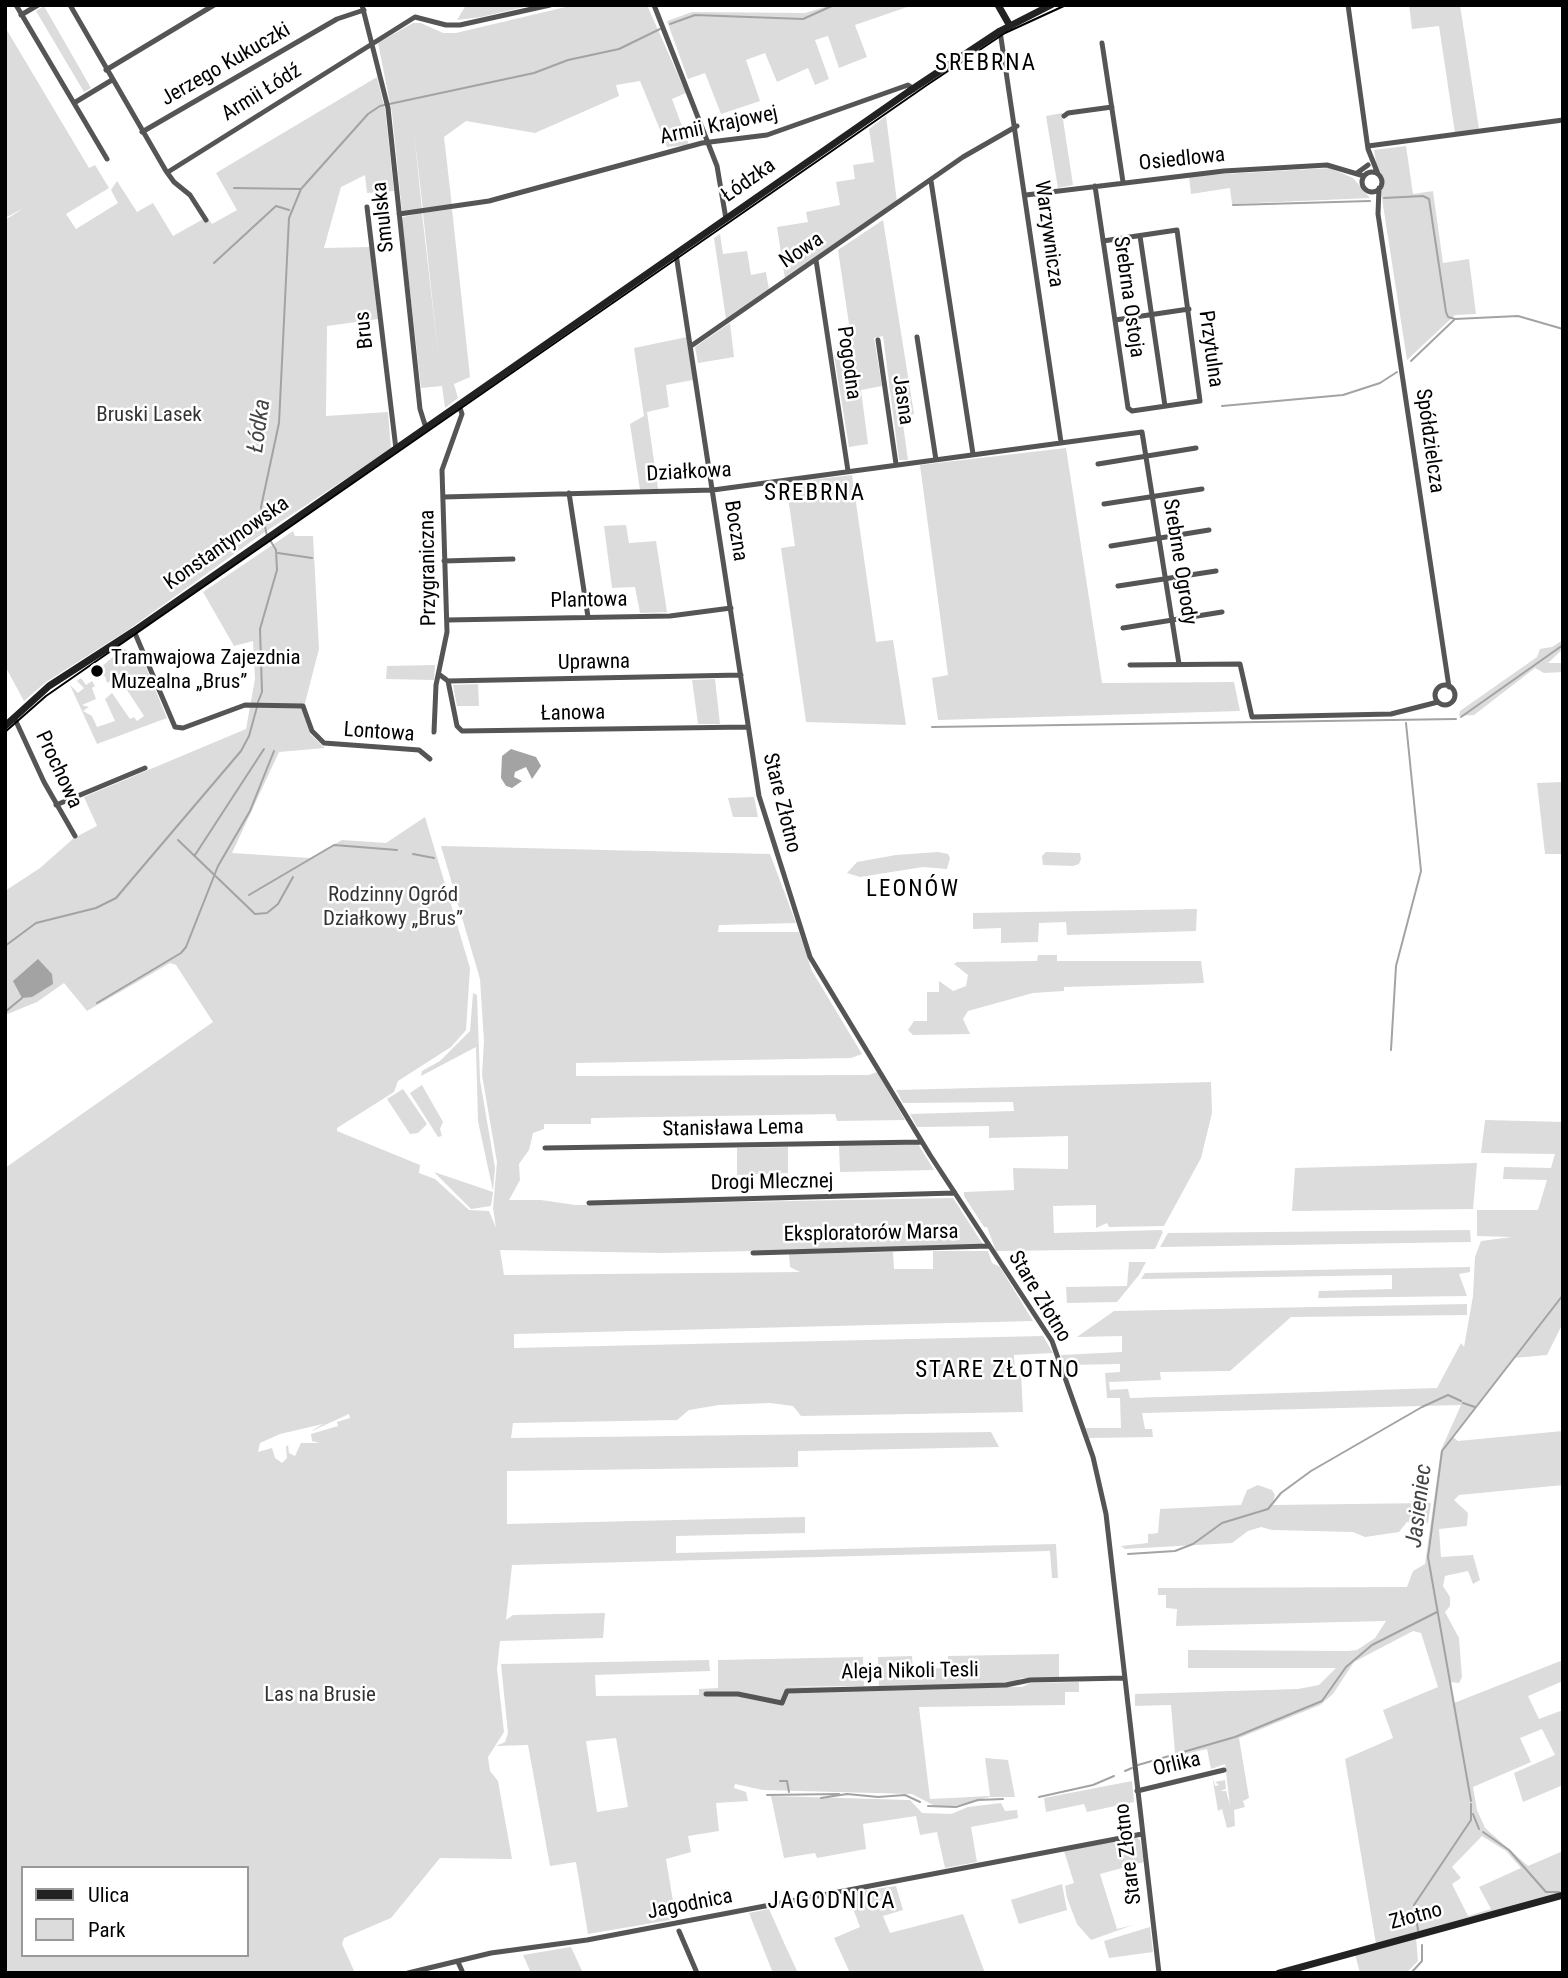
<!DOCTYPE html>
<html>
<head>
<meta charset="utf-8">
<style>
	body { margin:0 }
	#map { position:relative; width:1568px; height:1978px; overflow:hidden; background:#fff; font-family:"Roboto Condensed",sans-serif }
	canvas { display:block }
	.frame { position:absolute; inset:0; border:7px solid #000; pointer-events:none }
	.legend { position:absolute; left:21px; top:1866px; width:228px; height:91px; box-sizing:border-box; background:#fff; border:2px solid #999; margin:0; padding:9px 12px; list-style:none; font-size:21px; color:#000 }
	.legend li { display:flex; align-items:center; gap:14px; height:35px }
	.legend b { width:35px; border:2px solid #999 }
</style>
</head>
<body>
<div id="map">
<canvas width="1568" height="1978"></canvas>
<div class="frame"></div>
<ul class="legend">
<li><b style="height:9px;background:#222"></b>Ulica</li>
<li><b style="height:19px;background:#dcdcdc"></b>Park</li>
</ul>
</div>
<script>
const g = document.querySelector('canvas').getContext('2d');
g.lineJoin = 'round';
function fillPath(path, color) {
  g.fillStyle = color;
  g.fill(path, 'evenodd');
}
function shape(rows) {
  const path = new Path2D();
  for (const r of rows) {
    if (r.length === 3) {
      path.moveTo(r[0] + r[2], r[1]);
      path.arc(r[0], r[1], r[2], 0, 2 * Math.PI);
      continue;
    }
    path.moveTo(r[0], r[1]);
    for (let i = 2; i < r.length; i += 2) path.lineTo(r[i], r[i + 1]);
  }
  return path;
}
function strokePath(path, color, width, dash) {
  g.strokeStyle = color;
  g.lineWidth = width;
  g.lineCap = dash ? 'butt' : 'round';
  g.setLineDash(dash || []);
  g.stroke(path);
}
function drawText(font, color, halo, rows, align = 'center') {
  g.font = font + ' "Roboto Condensed",sans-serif';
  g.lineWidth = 5;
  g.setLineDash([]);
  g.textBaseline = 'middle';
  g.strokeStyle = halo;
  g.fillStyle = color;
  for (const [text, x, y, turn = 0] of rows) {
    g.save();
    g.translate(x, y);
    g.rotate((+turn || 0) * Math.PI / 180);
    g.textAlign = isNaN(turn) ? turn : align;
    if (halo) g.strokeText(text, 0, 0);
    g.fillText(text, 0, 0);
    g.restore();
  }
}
const green = shape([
	[466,5,533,5,481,17,457,20],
	[574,5,647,5,686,93,672,99,689,145,667,147,640,81,616,85,619,96,535,133,466,121,444,137,452,206,423,210,414,132,422,210,402,212,392,113,378,43,413,23,421,23,443,33,456,33],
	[831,5,913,5,855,25,867,57,839,68,828,36,815,40,829,79,815,85,808,68,777,82,765,53,746,60,760,101,721,114,705,73,688,79,667,21,692,12,805,13],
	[1409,5,1460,5,1479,129,1455,133,1439,26,1412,29],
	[44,6,91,88,84,92,36,11],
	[5,27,89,168,95,165,109,188,66,214,76,229,118,203,111,190,117,181,137,212,153,203,173,236,207,217,212,224,237,210,216,173,377,77,385,109,394,191,367,193,365,175,341,187,324,248,371,247,378,319,327,326,326,416,388,412,391,449,262,534,128,630,46,682,24,701,5,666,5,220,24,208,5,218],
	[1062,113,1073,185,1058,188,1046,116],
	[886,116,897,202,785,279,777,227,808,222,806,212,840,205,836,182,855,179,853,165,874,162,869,129],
	[1406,146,1413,194,1433,191,1443,263,1469,259,1476,314,1455,315,1407,360,1381,192,1384,177,1377,168,1374,150],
	[1330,168,1353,178,1370,198,1232,204,1230,188,1191,194,1189,176],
	[452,209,470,377,454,384,458,398,445,408,442,386,421,388,402,221,403,217,422,213,439,362,423,213],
	[883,220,914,414,902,417,908,460,899,460,883,336,874,338,882,386,861,390,868,444,849,447,834,355,853,351,838,250],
	[720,234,723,254,747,251,751,275,766,272,769,290,726,319,714,238],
	[730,323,734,357,698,363,695,347],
	[687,337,693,380,666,385,669,407,647,412,658,489,640,490,630,424,644,416,634,348],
	[1066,448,1102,683,1234,682,1240,711,938,720,932,678,948,675,920,465],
	[852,475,876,642,893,640,906,725,806,722,781,548,795,546,786,483],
	[626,525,629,543,656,541,667,612,640,613,635,587,612,588,604,526],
	[293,531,295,536,313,536,319,649,305,703,310,734,325,748,279,752,232,853,310,858,342,840,386,843,425,817,470,968,466,1030,451,1047,398,1081,394,1092,337,1128,337,1131,420,1165,419,1173,435,1179,469,1210,489,1211,496,1228,493,1208,497,1162,482,1075,484,1041,480,979,441,846,770,854,796,923,719,925,718,932,799,932,812,971,862,1054,851,1058,576,1063,576,1076,869,1075,877,1072,905,1120,837,1121,835,1114,591,1118,591,1124,544,1124,544,1129,533,1133,529,1150,519,1164,520,1180,509,1200,541,1200,575,1205,953,1198,984,1246,661,1253,500,1250,504,1275,800,1272,790,1267,789,1254,893,1252,894,1269,933,1269,933,1251,988,1251,992,1263,1000,1267,1033,1321,514,1334,514,1348,1043,1336,1053,1353,1014,1355,1015,1374,1021,1374,1023,1412,801,1416,793,1406,770,1403,719,1405,689,1410,677,1420,513,1423,511,1438,991,1432,999,1447,798,1451,798,1467,507,1471,507,1524,805,1517,805,1533,676,1536,676,1553,1056,1544,1058,1578,1052,1578,1050,1551,512,1565,506,1620,513,1615,605,1613,603,1638,500,1641,497,1669,504,1732,488,1757,490,1771,498,1781,512,1859,440,1858,391,1918,344,1938,342,1944,355,1973,5,1973,5,1168,213,1022,176,965,170,963,87,1011,64,983,37,1002,5,1015,5,891,40,868,74,838,97,826,84,797,246,729,255,679,253,641,234,646,203,592],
	[349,1414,350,1418,337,1422,338,1426,311,1434,312,1441,319,1443,301,1443,295,1456,289,1453,288,1445,286,1447,287,1458,282,1463,275,1458,272,1448,258,1452,260,1443,280,1434,323,1424,311,1431,314,1430],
	[23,1868,247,1868,247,1955,23,1955],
	[1563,640,1563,649,1548,663,1563,663,1563,672,1544,673,1535,668,1474,715,1459,716,1460,711,1537,657,1540,649,1552,647],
	[123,648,134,655,140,653,167,718,97,744,70,685,78,693,84,688,77,681,81,678,86,685,92,681,95,686,92,688,96,699,82,705,89,707,83,711,92,716,97,727,115,721,105,699,112,693,130,719,134,717,137,721,144,716,127,690,125,681,131,684,133,682,126,671,107,683,105,676,100,676,102,672,100,668],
	[435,665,434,680,386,679,387,666],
	[715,679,720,724,698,724,692,680],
	[478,684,479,706,457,706,453,685],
	[1563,782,1563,854,1545,854,1537,783],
	[754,797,758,817,733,817,728,798],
	[938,852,948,854,950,858,947,869,923,867,860,877,847,873,857,862,896,855],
	[1046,852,1080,853,1081,859,1079,864,1073,866,1043,865,1042,856],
	[1197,909,1196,931,1067,935,1066,922,1039,923,1038,942,1001,943,1001,928,973,929,973,913],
	[1038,955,1057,955,1057,961,1201,961,1204,983,1064,987,1064,991,1033,993,968,1011,963,1019,970,1034,913,1035,908,1030,914,1021,927,1021,927,992,939,992,939,981,953,991,966,986,968,975,954,964,957,962,1037,961],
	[473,993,477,995,480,1080,495,1168,493,1191,478,1121,476,1047,421,1076,422,1071,440,1061,470,1031],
	[1211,1082,1212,1113,1201,1158,1164,1226,1109,1227,1107,1223,1096,1228,1096,1205,1053,1206,1054,1233,1161,1230,1163,1232,1155,1249,996,1251,987,1227,984,1227,964,1196,964,1192,1014,1190,1013,1168,1068,1169,1068,1136,989,1138,989,1126,917,1127,910,1114,1014,1111,1013,1102,903,1103,896,1090],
	[422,1085,443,1122,440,1129,442,1136,438,1137,410,1093],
	[403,1089,427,1124,418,1133,410,1134,387,1099],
	[1485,1120,1563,1122,1563,1323,1547,1355,1514,1358,1453,1437,1458,1441,1563,1431,1563,1485,1459,1495,1454,1500,1468,1513,1467,1526,1439,1529,1441,1557,1473,1555,1480,1580,1473,1584,1468,1571,1445,1576,1443,1586,1450,1597,1450,1606,1445,1612,1459,1638,1462,1677,1459,1683,1450,1682,1454,1703,1563,1660,1563,1681,1528,1696,1539,1719,1563,1710,1563,1785,1523,1802,1514,1773,1555,1755,1542,1729,1520,1738,1531,1762,1473,1787,1477,1810,1485,1828,1528,1866,1563,1851,1563,1894,1376,1944,1345,1759,1393,1738,1383,1710,1438,1687,1421,1633,1413,1631,1354,1662,1333,1694,1320,1705,1239,1738,1249,1798,1243,1801,1245,1807,1234,1810,1235,1826,1227,1828,1222,1809,1218,1811,1212,1775,1215,1786,1219,1785,1215,1782,1225,1780,1226,1789,1220,1791,1226,1791,1230,1805,1225,1764,1211,1769,1207,1749,1172,1757,1175,1753,1171,1705,1135,1706,1135,1694,1298,1689,1319,1685,1336,1668,1188,1668,1188,1650,1348,1651,1357,1650,1375,1638,1386,1621,1176,1626,1177,1609,1166,1608,1166,1595,1158,1595,1158,1588,1407,1587,1413,1571,1425,1564,1441,1450,1461,1405,1142,1413,1145,1429,1152,1429,1153,1437,1089,1438,1085,1428,1121,1428,1120,1398,1107,1398,1105,1373,1120,1372,1120,1364,1063,1365,1061,1355,1122,1352,1122,1336,1077,1337,1114,1311,1467,1304,1467,1315,1291,1317,1230,1371,1160,1372,1161,1380,1109,1382,1110,1390,1128,1389,1130,1398,1437,1388,1461,1343,1464,1347,1473,1296,1475,1257,1481,1241,1512,1237,1477,1236,1477,1210,1538,1210,1547,1180,1503,1179,1504,1167,1551,1168,1555,1154,1481,1153],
	[1482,1836,1506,1851,1521,1868,1479,1887,1491,1909,1468,1916,1452,1884,1461,1878,1452,1867],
	[918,1144,934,1170,840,1172,839,1145],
	[788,1147,788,1173,737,1175,737,1148],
	[1477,1163,1473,1209,1292,1211,1295,1168],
	[434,1172,493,1192,491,1206,471,1209],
	[1470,1230,1471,1242,1160,1247,1168,1233],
	[1129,1262,1146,1262,1139,1275,1117,1302,1067,1303,1066,1287,1127,1286],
	[1470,1267,1470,1272,1459,1274,1467,1296,1318,1298,1319,1291,1392,1289,1392,1275,1141,1279,1145,1273],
	[1258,1485,1272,1490,1275,1495,1272,1505,1431,1503,1428,1523,1407,1522,1399,1532,1365,1537,1353,1532,1272,1530,1261,1527,1248,1531,1232,1543,1125,1549,1121,1546,1148,1543,1148,1534,1158,1533,1160,1509,1241,1505,1247,1490],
	[1059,1654,1059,1678,1021,1678,1015,1683,879,1686,878,1657,912,1656,913,1669,948,1668,948,1656],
	[863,1657,864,1686,773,1687,1022,1687,1030,1683,1079,1682,1079,1692,1065,1692,1065,1705,919,1707,930,1799,990,1796,985,1758,1008,1760,1015,1797,990,1797,950,1807,935,1806,912,1794,763,1790,735,1784,734,1788,746,1792,748,1801,716,1803,719,1831,688,1836,691,1852,666,1859,676,1919,588,1934,576,1862,550,1866,528,1745,496,1746,505,1742,508,1733,501,1664,709,1660,710,1671,595,1675,596,1696,699,1695,699,1689,718,1688,718,1660],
	[616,1738,628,1807,597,1812,586,1741],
	[1132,1781,1134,1802,1087,1812,1084,1804,1046,1812,1044,1798],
	[771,1796,910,1800,922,1813,951,1814,968,1807,1001,1803,1005,1811,1017,1810,1018,1818,971,1827,977,1862,945,1868,937,1832,920,1835,916,1816,863,1824,866,1849,817,1858,815,1853,784,1858],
	[1136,1837,1140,1840,1144,1862,1100,1874,1117,1929,1133,1925,1091,1940,1077,1924,1067,1898,1065,1886,1074,1883,1064,1851],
	[1062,1884,1067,1910,1019,1924,1011,1900],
	[896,1886,903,1910,883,1916,890,1933,963,1914,985,1973,850,1973,834,1938,860,1927,847,1893],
	[769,1909,785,1945,798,1973,773,1973,749,1913],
	[1150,1927,1153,1952,1109,1958,1104,1941],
	[1416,1937,1418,1961,1406,1973,1360,1973,1355,1954],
	[571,1947,583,1973,531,1973,523,1955]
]);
const water = shape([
	[511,749,536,757,541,766,532,779,526,767,515,772,514,777,522,781,512,788,506,786,501,778,502,756],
	[38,959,52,974,53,984,32,997,22,998,13,981]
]);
const stream = shape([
	[670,24,695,15,803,19,834,5],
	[234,188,300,189],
	[1384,198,1423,196,1429,199,1446,312,1448,317,1455,319],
	[1233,205,1370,201],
	[214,263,276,206,289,210],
	[1411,361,1455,319,1518,316,1563,329],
	[1222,406,1343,395,1380,383,1397,372],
	[267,536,261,507,279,423,289,218,301,189,368,114,380,106,534,73,568,60,619,49,660,29],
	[278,553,312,558],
	[258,702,262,692,260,629,277,570,276,550,270,540],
	[1461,717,1563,645],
	[932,727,1456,719],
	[178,840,255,914,267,913,278,904,293,877],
	[413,854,434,858],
	[195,855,264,749],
	[249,895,334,845,397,850],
	[5,946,36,923,96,908,116,898,241,751,249,736,257,707],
	[97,1003,181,953,186,947,218,866,250,811,274,751],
	[5,1012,22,998],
	[1391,1050,1396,966,1421,871,1406,723],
	[1463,1403,1475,1407],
	[1128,1554,1175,1551,1193,1544,1222,1523,1268,1509,1281,1493,1311,1471,1422,1407,1448,1395,1461,1401],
	[1138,1765,1235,1737,1322,1701,1346,1667,1372,1645,1437,1612],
	[1125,1771,1132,1768],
	[780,1781,787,1781,789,1792],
	[767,1795,839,1794],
	[1039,1797,1093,1785,1114,1776],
	[821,1798,847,1794,878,1797,905,1795,920,1802],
	[1471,1801,1428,1557,1442,1451,1563,1295],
	[928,1806,956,1807,978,1800,1003,1799],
	[1473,1814,1479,1829],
	[1483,1832,1509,1850,1546,1892,1559,1892],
	[1418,1930,1414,1905,1471,1820,1471,1804],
	[1411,1973,1422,1961,1422,1945]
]);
const street = shape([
	[16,5,107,159],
	[70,5,166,171,174,182,190,195,206,220],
	[362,5,388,108,420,409,426,428],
	[654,5,717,166,726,219],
	[1348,5,1368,149,1378,174],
	[21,15,38,5],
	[1000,31,1061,442],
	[1102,43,1123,182],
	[106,70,214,5],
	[74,103,112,80],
	[1064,116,1068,113,1112,107],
	[142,132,337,19,364,10],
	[1368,146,1563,120],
	[168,172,415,17,446,25,460,25,550,5],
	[1372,182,10],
	[1357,173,1368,165],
	[931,181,973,454],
	[1095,186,1128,408,1132,411,1200,401,1177,230,1103,241],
	[1379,188,1378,214,1449,687],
	[1026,195,1224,171,1327,165,1364,176],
	[367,207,396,449],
	[399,214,489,201,702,143,767,135,908,85,914,89],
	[1140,236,1165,406],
	[676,254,759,796,810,957,930,1155,1052,1341,1093,1457,1106,1514,1159,1973],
	[816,260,848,471],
	[1115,320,1189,309],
	[917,337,936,460],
	[878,340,896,464],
	[691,346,963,157,1017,126],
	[1098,464,1196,448],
	[569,493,588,617],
	[443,497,713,490,1142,432,1179,664],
	[1104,504,1202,489],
	[1111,546,1209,530],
	[444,561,513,559],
	[1118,586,1216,571],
	[447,620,670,616,731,608],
	[1123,628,1222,612],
	[134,631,175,727,183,728,245,705,303,706,312,731,324,743,419,750,430,759],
	[1130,665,1240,664,1252,717,1391,714,1438,702],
	[440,675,448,681,457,726,462,731,748,727],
	[448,681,741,675],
	[1445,695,10],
	[14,717,44,782,75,836],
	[434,732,436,685,447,632,442,470,462,414,459,405],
	[56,805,145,768],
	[545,1148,922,1142],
	[589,1203,955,1193],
	[753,1253,989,1246],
	[706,1694,738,1694,782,1703,787,1691,1006,1685,1030,1680,1125,1678],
	[1137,1791,1224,1770],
	[679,1931,697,1973],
	[458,1962,463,1973],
	[408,1973,491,1953,587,1940,1142,1834]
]);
const secondary = shape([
	[998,5,1010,26],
	[5,726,49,686,134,631,908,92,1000,31,1051,5],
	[1279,1973,1563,1895]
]);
const tram = shape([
	[5,732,46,696,927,85,1005,33,1066,5]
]);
const markers = [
	[97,671,7,"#000"]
];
const streetNames = [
	["Jerzego Kukuczki",226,65,-30],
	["Armii Łódź",262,93,-32],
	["Armii Krajowej",719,126,-12],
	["Osiedlowa",1182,160,-6],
	["Łódzka",749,181,-35],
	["Smulska",384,217,-96],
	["Warzywnicza",1048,234,82],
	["Nowa",802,251,-34],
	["Srebrna Ostoja",1128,297,82],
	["Brus",365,330,-96],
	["Przytulna",1210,349,82],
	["Pogodna",848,363,82],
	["Jasna",902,400,82],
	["Spółdzielcza",1429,441,82],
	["Działkowa",689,473,-3],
	["Boczna",735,531,81],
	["Konstantynowska",227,544,-35],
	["Srebrne Ogrody",1179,562,81],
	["Przygraniczna",429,568,-91],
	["Plantowa",589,601,-1],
	["Uprawna",594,663,-1],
	["Łanowa",573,714,-1],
	["Lontowa",379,733,4],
	["Prochowa",58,770,65],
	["Stare Złotno",781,803,76],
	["Stanisława Lema",733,1129,-1],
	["Drogi Mlecznej",772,1183,-1],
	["Eksploratorów Marsa",871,1234,-1],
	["Stare Złotno",1039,1297,59],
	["Aleja Nikoli Tesli",910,1672,-1],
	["Orlika",1177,1765,-13],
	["Stare Złotno",1129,1854,-97],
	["Jagodnica",690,1905,-11],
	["Złotno",1416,1917,-15]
];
const parkNames = [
	["Bruski Lasek",149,416],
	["Rodzinny Ogród",393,896],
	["Działkowy „Brus”",393,920],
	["Las na Brusie",320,1696]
];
const poiNames = [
	["Tramwajowa Zajezdnia",111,659],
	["Muzealna „Brus”",111,683]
];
const neighbourhoodNames = [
	["SREBRNA",986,64],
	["SREBRNA",815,494],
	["LEONÓW",913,890],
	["STARE ZŁOTNO",998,1371],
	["JAGODNICA",832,1902]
];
const waterNames = [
	["Łódka",260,426,-82],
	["Jasieniec",1420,1506,-83]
];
fillPath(green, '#dcdcdc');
fillPath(water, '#a3a3a3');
strokePath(stream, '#a3a3a3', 2);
strokePath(street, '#555', 5);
strokePath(secondary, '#222', 7);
strokePath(tram, '#000', 2);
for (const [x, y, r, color] of markers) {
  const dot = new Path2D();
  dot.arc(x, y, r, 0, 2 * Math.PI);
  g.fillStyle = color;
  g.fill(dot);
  strokePath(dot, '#fff', 2.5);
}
drawText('21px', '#000', '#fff', streetNames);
drawText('21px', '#333', '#fff', parkNames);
drawText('21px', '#000', '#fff', poiNames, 'left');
g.letterSpacing = '2px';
drawText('23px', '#000', '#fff', neighbourhoodNames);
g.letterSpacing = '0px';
drawText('italic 23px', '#444', '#fff', waterNames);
</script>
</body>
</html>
